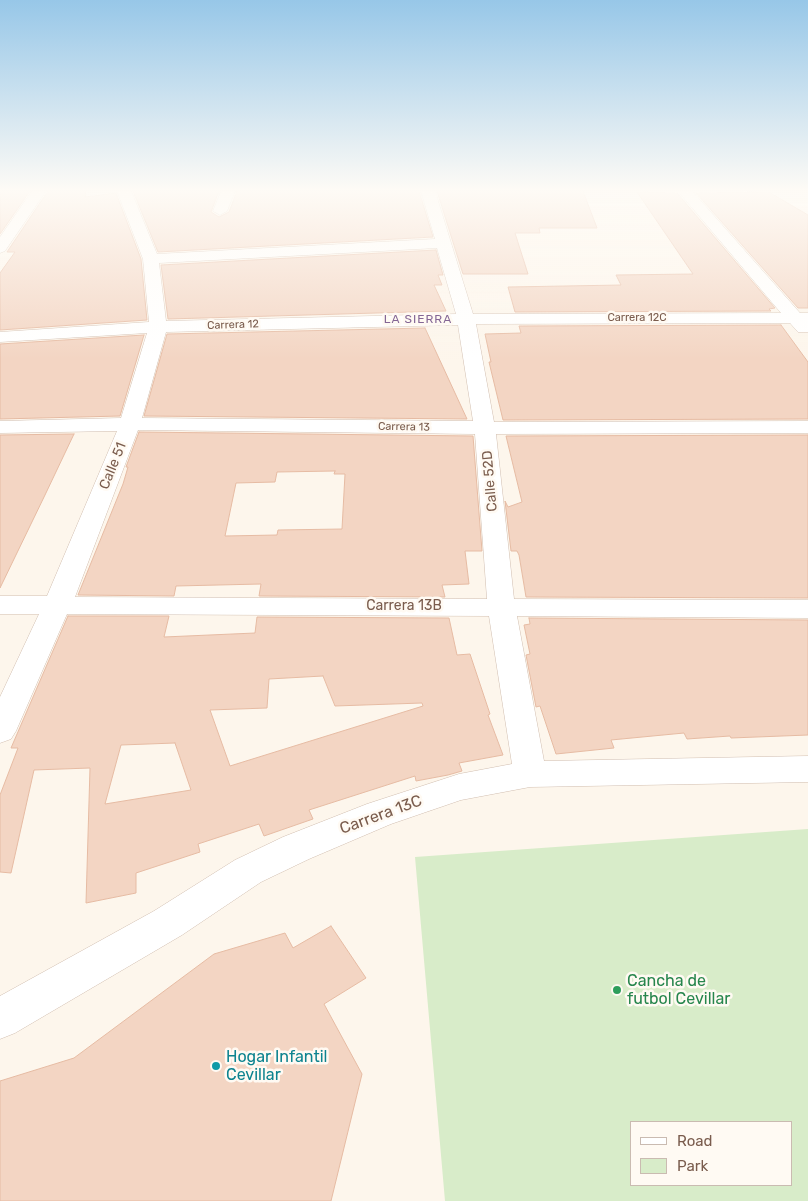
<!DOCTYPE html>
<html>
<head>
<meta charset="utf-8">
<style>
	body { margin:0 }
	#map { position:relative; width:808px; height:1201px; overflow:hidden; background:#fdf6ec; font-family:Rubik,sans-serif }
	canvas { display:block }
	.legend { position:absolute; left:630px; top:1121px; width:162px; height:65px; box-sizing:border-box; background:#fffaf3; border:1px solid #cabbb1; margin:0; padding:6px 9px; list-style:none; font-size:15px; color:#7a5c4d }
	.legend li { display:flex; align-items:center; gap:10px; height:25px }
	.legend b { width:25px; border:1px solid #cabbb1 }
</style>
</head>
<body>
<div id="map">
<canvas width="808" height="1201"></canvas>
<ul class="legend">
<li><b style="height:6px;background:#fff"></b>Road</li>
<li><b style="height:14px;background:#d8ecc9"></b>Park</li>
</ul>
</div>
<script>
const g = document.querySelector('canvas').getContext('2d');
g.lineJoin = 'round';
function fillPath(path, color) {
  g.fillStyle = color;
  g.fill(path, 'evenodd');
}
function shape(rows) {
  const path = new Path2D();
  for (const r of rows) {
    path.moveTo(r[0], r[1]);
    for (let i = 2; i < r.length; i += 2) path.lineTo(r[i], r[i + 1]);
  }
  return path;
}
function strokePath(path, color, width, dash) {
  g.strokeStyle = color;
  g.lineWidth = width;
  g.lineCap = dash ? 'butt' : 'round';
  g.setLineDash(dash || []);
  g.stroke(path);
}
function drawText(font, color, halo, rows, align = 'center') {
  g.font = font + ' Rubik,sans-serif';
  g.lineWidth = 5;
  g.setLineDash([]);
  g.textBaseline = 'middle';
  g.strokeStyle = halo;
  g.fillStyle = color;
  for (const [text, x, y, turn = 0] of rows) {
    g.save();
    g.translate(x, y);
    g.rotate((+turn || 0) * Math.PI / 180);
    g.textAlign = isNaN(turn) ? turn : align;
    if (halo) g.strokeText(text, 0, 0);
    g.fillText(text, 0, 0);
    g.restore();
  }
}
const green = shape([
	[808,829,808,1201,445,1201,415,857],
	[632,1122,792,1122,792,1185,632,1185]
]);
const building = shape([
	[0,191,30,191,0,234,0,191],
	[48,191,86,191,85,197,116,193,141,259,147,320,0,330,0,273,15,252,7,252,48,191],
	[133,191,219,191,211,212,219,217,229,212,237,191,419,191,433,237,158,252,133,191],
	[437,191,583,191,597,228,539,228,540,233,515,233,528,274,463,274,437,191],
	[637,192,677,193,775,308,769,309,771,311,515,312,508,287,621,285,616,275,693,274,637,192],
	[769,192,808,215,808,308,798,308,696,193,769,192],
	[436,250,443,275,438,275,442,285,434,285,446,311,168,319,161,265,436,250],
	[781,325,808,362,808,419,503,420,489,362,491,362,485,334,521,333,519,326,781,325],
	[425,328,467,419,144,416,167,334,425,328],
	[144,335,120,416,0,419,0,344,144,335],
	[139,432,473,436,482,551,465,551,469,584,442,585,445,597,259,596,261,584,176,586,174,596,78,595,123,484,128,467,126,467,139,432],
	[335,471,334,474,345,474,342,529,278,530,277,535,225,536,236,483,275,482,277,472,335,471],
	[74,434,45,495,0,588,0,435,74,434],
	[808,435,808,598,526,597,519,555,517,551,511,551,505,501,508,507,522,502,506,436,808,435],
	[68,616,169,616,164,637,255,633,257,617,449,618,457,655,470,654,490,714,488,715,503,755,459,763,462,771,448,775,416,781,415,776,309,810,313,819,264,836,259,824,198,844,200,852,136,873,136,893,86,903,90,768,34,770,11,873,0,872,0,795,18,748,11,748,68,616],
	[323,676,335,706,422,703,423,706,230,766,210,710,267,708,269,679,323,676],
	[175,743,191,790,105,804,121,745,175,743],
	[529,618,808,620,808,735,731,738,730,736,687,739,684,733,611,740,614,748,556,754,540,706,536,707,526,655,530,654,524,625,530,624,529,618],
	[331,926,366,978,324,1004,362,1074,331,1201,0,1201,0,1081,74,1058,214,954,285,933,293,948,331,926]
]);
const minor = shape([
	[32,191,46,191,5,251,0,253,0,237,32,191],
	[117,191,131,191,157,254,435,239,421,191,435,191,473,314,781,313,678,191,692,191,800,313,808,313,808,332,798,332,790,323,476,324,494,422,808,421,808,433,496,434,514,599,808,600,808,618,517,616,544,761,808,756,808,782,530,787,461,800,391,824,309,859,261,882,182,935,15,1033,0,1039,0,996,154,911,235,860,283,837,367,804,459,774,512,764,489,616,67,614,16,731,11,739,0,743,0,697,39,614,0,614,0,596,47,596,117,431,0,433,0,421,121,418,147,333,0,342,0,332,149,322,143,259,117,191],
	[437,248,456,314,166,321,159,263,437,248],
	[458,325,473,421,142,418,166,332,458,325],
	[138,430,475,434,487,599,75,597,138,430],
	[221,191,235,191,227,211,220,215,213,211,221,191]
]);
const markers = [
	[617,990,5,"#2e9e5b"],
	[216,1066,5,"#0f9aa8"]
];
const farStreetnames = [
	["Carrera 12C",637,318],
	["Carrera 12",233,325,-2],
	["Carrera 13",404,427,1]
];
const farNeighbourhoodnames = [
	["LA SIERRA",418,320]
];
const streetNames = [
	["Calle 51",113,466,-68],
	["Calle 52D",490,481,-95],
	["Carrera 13B",404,606]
];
const nearStreetnames = [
	["Carrera 13C",381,815,-20]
];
const nearLeisurenames = [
	["Cancha de",627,981],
	["futbol Cevillar",627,999]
];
const nearCulturenames = [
	["Hogar Infantil",226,1057],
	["Cevillar",226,1075]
];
fillPath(green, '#d8ecc9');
fillPath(building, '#f3d5c3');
strokePath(building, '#e6bba3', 1);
strokePath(minor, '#d1beb0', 1);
fillPath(minor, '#fff');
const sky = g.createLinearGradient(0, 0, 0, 359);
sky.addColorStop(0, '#97c7e8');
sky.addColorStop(0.53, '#fefbf6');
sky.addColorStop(1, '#fefbf600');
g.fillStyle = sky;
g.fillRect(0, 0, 808, 359);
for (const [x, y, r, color] of markers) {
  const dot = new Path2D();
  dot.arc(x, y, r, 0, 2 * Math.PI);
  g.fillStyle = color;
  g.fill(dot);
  strokePath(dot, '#fffaf3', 2);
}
drawText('11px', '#7a5c4d', '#fffaf3', farStreetnames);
g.letterSpacing = '1px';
drawText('12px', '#846695', '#fffaf3', farNeighbourhoodnames);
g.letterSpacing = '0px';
drawText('14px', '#7a5c4d', '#fffaf3', streetNames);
drawText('16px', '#7a5c4d', '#fffaf3', nearStreetnames);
drawText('16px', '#27864d', '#fffaf3', nearLeisurenames, 'left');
drawText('16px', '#0d838f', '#fffaf3', nearCulturenames, 'left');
</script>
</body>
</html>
